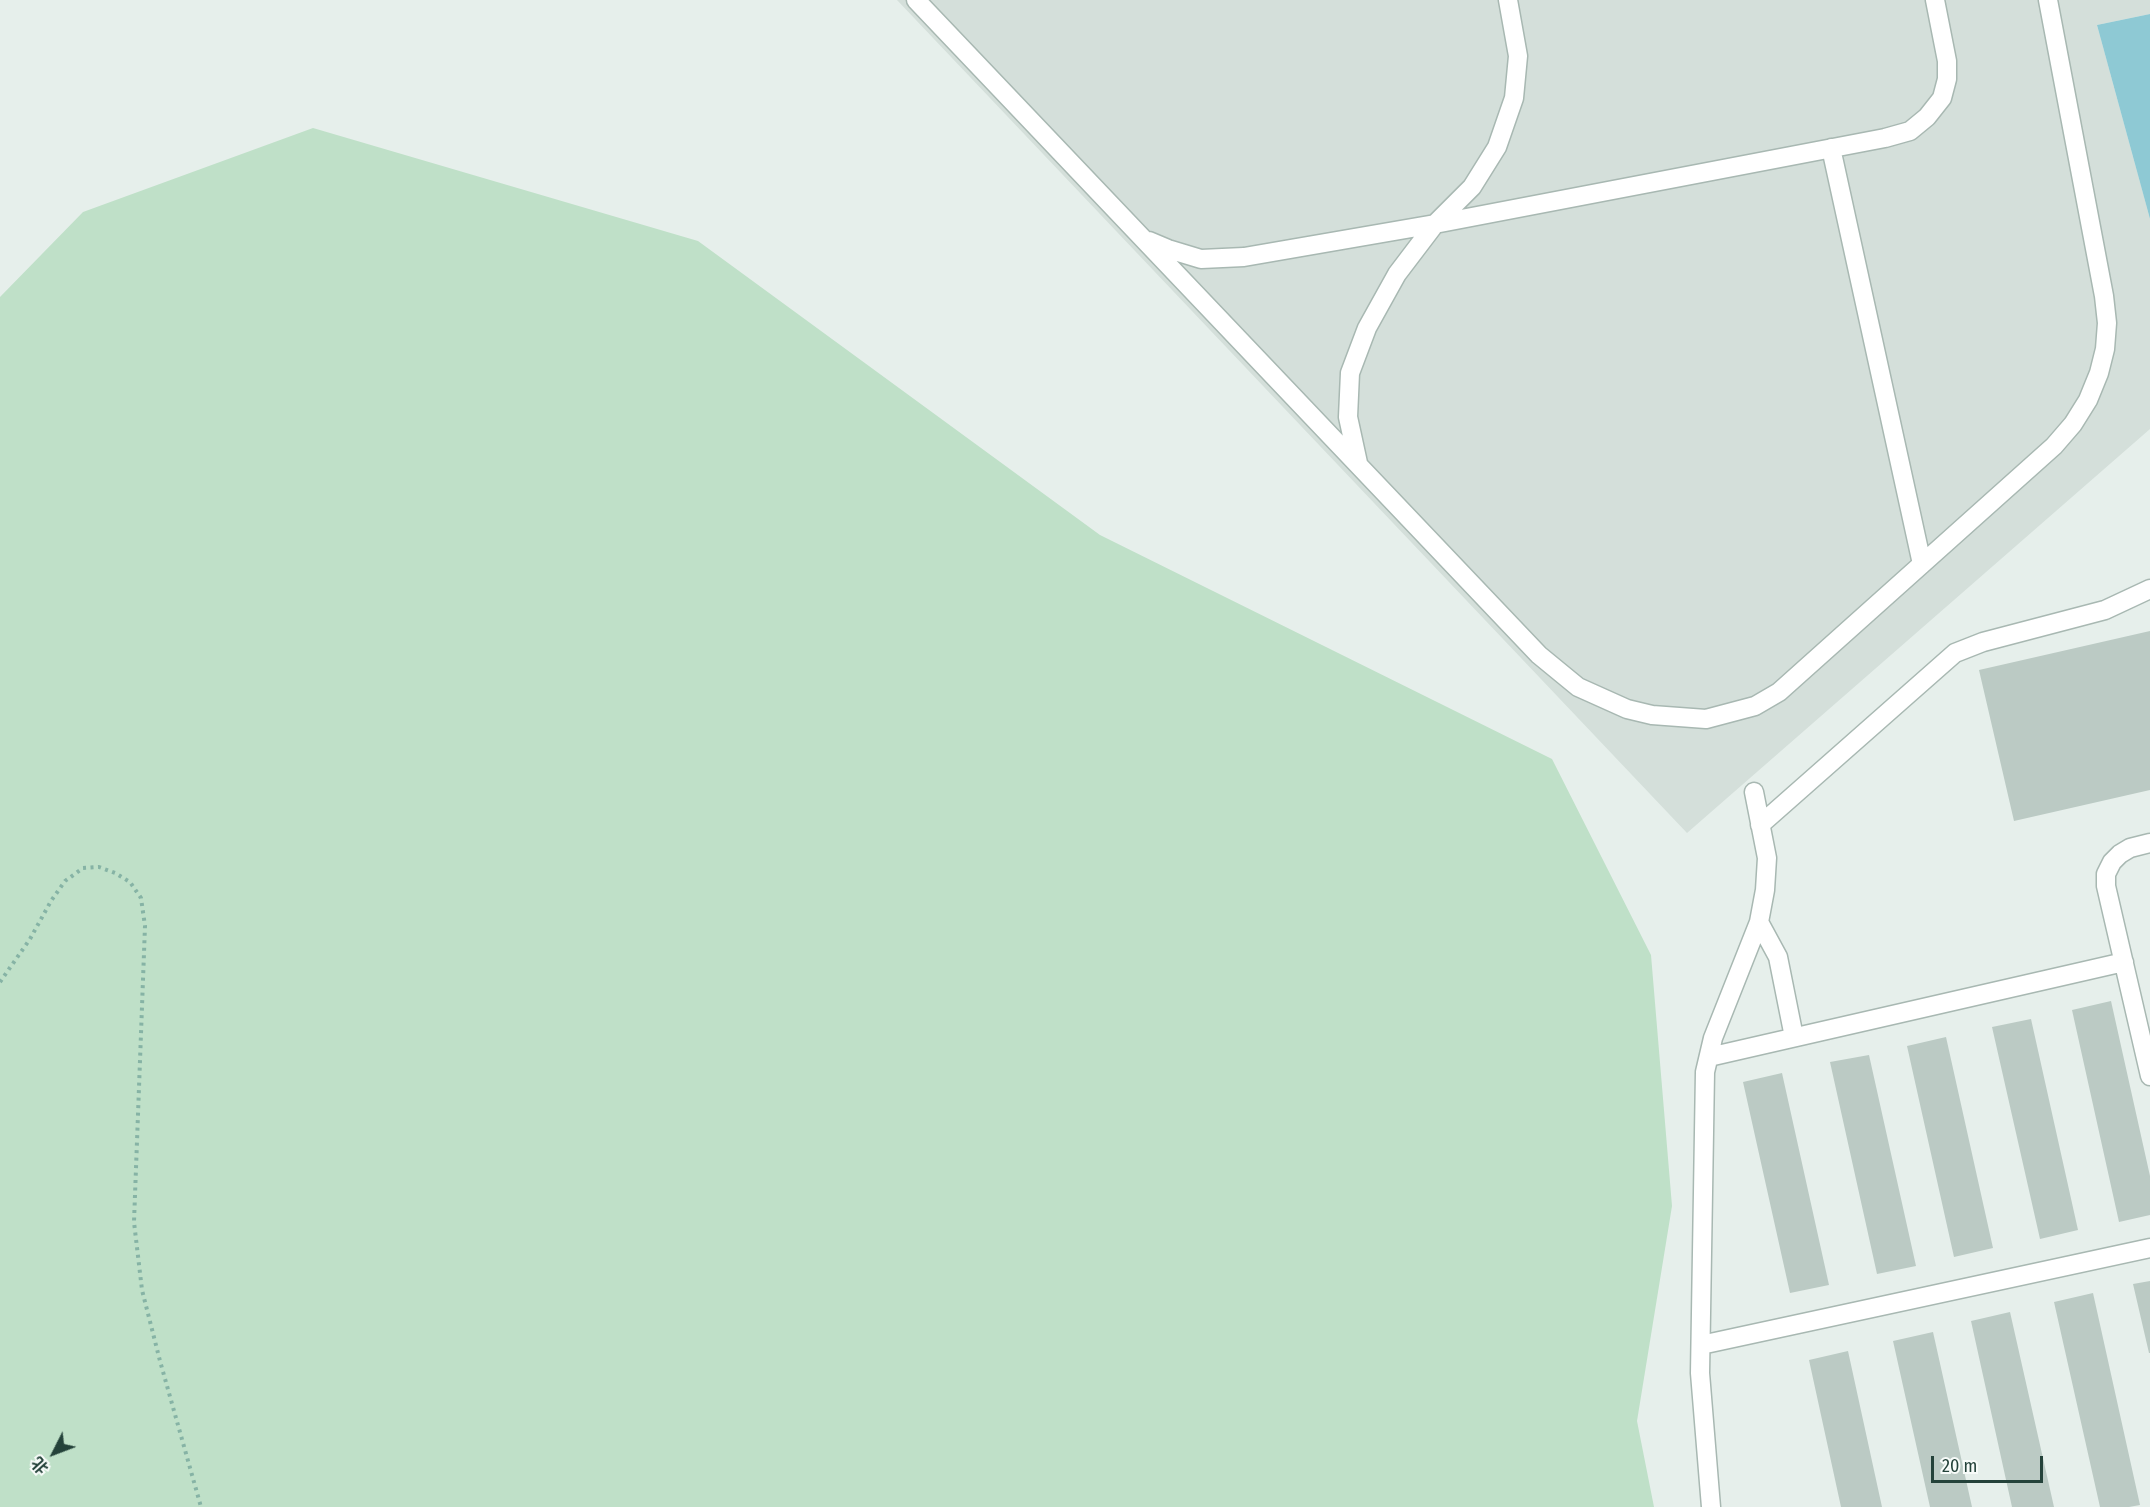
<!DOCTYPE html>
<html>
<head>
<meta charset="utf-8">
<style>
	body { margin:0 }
	#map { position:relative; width:2150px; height:1507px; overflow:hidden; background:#e6efeb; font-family:"Fira Sans Condensed","Noto Sans SC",sans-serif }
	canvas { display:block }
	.north { position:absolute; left:24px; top:1423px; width:60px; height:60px; -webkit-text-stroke:4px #f7fbf9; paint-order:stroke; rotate:228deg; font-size:16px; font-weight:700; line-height:24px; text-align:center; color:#24423a }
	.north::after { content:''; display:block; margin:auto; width:21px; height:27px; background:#24423a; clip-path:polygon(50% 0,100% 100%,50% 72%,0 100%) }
	.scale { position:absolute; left:1931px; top:1456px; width:112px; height:27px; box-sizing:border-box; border:3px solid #24423a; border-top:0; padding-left:8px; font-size:18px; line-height:21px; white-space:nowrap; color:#24423a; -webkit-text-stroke:4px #f7fbf9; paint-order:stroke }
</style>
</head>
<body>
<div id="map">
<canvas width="2150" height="1507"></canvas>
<div class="north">北</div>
<div class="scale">20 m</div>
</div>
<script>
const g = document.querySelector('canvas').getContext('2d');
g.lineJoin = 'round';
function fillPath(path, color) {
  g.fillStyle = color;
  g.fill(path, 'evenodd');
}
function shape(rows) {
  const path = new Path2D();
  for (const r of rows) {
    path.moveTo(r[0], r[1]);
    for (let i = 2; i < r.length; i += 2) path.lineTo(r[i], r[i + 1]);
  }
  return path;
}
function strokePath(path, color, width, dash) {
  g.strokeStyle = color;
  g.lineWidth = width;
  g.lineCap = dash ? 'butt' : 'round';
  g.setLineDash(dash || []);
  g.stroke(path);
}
const built = shape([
	[897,0,2150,0,2150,14,2097,25,2150,219,2150,429,1687,833]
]);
const green = shape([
	[313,128,698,241,1100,535,1552,759,1651,955,1672,1206,1637,1421,1654,1507,0,1507,0,297,83,212]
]);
const water = shape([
	[2150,14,2150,219,2097,25]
]);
const building = shape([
	[2150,631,2150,790,2014,821,1979,670],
	[2111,1001,2150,1176,2150,1215,2119,1222,2072,1010],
	[2031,1019,2078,1230,2040,1239,1992,1027],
	[1946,1037,1993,1248,1954,1257,1907,1046],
	[1869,1055,1916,1266,1877,1274,1830,1062],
	[1782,1073,1829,1285,1790,1293,1743,1082],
	[2150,1281,2150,1353,2149,1353,2133,1284],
	[2093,1293,2140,1505,2129,1507,2100,1507,2054,1302],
	[2010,1312,2054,1507,2012,1507,1971,1321],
	[1933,1332,1972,1507,1930,1507,1893,1341],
	[1848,1351,1882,1507,1841,1507,1809,1360]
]);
const path = shape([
	[0,982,30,939,51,901,65,881,83,868,99,867,115,873,130,882,141,898,145,926,134,1222,142,1290,160,1361,201,1507]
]);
const minor = shape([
	[916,0,1539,655,1578,687,1627,709,1652,715,1706,719,1755,706,1779,692,2054,446,2073,424,2088,400,2099,373,2105,349,2107,323,2104,296,2048,0],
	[1831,148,1922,564],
	[1149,241,1168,249,1201,259,1244,257,1435,224,1885,138,1910,131,1927,117,1942,98,1947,79,1947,61,1935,0],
	[1358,463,1348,417,1350,373,1367,328,1397,274,1435,224,1472,187,1497,147,1514,98,1518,56,1508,0],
	[1760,825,1955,653,1983,642,2105,610,2150,589],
	[2150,843,2130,848,2120,854,2112,862,2106,874,2106,886,2150,1076],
	[1759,922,1778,957,1794,1037],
	[1709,1057,2124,962],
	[1701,1345,2150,1248],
	[1711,1507,1700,1373,1705,1072,1713,1038,1759,922,1765,890,1767,858,1754,792]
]);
fillPath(built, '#d4dfda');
fillPath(green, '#bfe0c8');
fillPath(water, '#8ec9d4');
fillPath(building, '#bbcac4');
strokePath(minor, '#a8b8b2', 21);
strokePath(path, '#86b3a5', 4, [3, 4.5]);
strokePath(minor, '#fff', 18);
</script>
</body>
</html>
